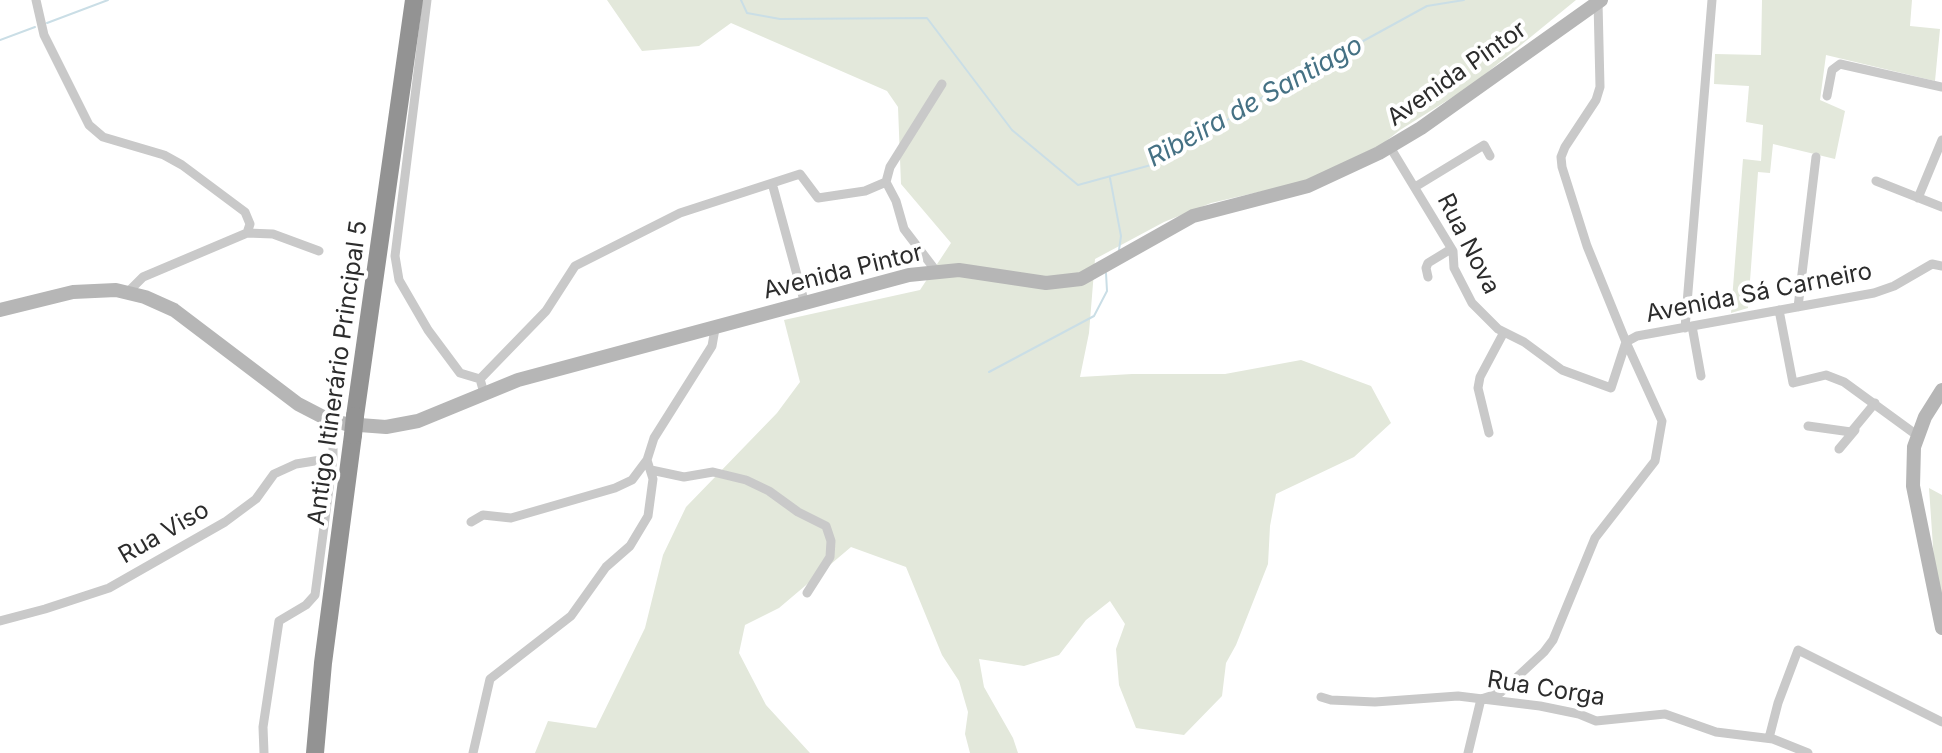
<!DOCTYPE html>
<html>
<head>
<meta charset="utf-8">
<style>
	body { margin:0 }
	canvas { display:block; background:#fff }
</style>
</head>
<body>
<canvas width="1942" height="753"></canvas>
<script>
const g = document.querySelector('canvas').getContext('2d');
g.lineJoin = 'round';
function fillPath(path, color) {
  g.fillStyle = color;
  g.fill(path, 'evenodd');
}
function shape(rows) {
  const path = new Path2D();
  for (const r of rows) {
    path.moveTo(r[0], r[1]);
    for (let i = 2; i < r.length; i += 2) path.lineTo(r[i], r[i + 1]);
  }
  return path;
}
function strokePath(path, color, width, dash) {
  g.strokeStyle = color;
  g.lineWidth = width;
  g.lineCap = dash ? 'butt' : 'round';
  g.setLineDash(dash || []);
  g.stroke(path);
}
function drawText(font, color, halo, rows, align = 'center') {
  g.font = font + ' Inter,sans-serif';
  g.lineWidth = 8;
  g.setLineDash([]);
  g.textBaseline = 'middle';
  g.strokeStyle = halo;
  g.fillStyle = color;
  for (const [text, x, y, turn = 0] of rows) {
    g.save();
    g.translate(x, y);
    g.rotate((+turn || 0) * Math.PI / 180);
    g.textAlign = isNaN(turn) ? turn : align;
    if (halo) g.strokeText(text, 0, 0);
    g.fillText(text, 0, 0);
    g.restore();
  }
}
const green = shape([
	[607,0,1576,0,1472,85,1400,130,1381,145,1302,182,1211,203,1164,222,1095,259,1089,333,1080,377,1132,374,1225,374,1301,360,1371,386,1391,423,1354,457,1276,494,1270,526,1268,564,1236,645,1226,663,1222,696,1184,735,1136,728,1119,685,1116,649,1125,624,1110,601,1086,620,1059,655,1024,666,979,659,984,687,1013,738,1018,753,970,753,965,734,968,712,959,681,942,655,906,567,851,547,779,608,745,625,739,653,766,705,810,753,535,753,548,721,596,728,645,628,663,555,686,507,777,413,800,382,784,320,920,290,951,243,901,184,898,107,887,91,731,23,699,46,642,51],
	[1762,0,1912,0,1910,26,1940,29,1935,81,1826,55,1820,100,1845,111,1835,159,1773,144,1770,173,1758,172,1748,308,1731,313,1743,159,1761,161,1763,125,1746,122,1749,86,1714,84,1715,54,1761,55],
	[1929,488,1942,495,1942,619,1937,605]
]);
const stream = shape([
	[741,0,747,13,780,19,927,18,1012,130,1078,185,1162,162,1272,91,1427,6,1464,0],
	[47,23,108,0],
	[0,40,35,27],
	[1110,178,1121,236,1119,250],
	[989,372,1094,316,1107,291,1106,273]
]);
const street = shape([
	[36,0,44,35,89,125,103,137,164,155,182,165,245,212,250,224,247,233,143,277,128,292],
	[427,0,395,256,399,280,428,330,460,373,480,379],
	[1827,96,1832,70,1840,64,1942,87],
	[1390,147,1453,251,1454,268,1472,303,1498,329,1524,342,1562,370,1611,388,1626,342],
	[1876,181,1942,207],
	[772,183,805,304],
	[1415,187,1484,145,1490,156],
	[1918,198,1942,140],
	[247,233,273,234,319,251],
	[936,271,904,229,896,201,886,182,890,167,942,84],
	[1428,277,1426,268,1428,263,1451,249],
	[1798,307,1816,157],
	[1779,310,1793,383,1826,375,1844,382,1918,436],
	[1692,326,1701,376],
	[1685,328,1712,0],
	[1626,342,1637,336,1874,293,1894,286,1932,264,1942,266],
	[484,393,480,379,546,311,575,266,680,213,800,174,818,198,865,191,886,182],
	[1808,426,1851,432,1875,403],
	[1489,433,1478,388,1480,377,1504,332],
	[1839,449,1855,430],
	[651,470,684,477,713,472,746,480,769,491,798,512,826,526,831,541,830,557,807,593],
	[471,522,483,515,511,518,615,488,632,480,647,460],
	[0,621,45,609,109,588,225,522,256,499,274,474,296,464,333,458],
	[1321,697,1331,700,1375,702,1458,696,1540,706,1579,714,1596,721,1665,714,1716,732,1773,739,1808,753],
	[1481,699,1500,693,1544,652,1553,640,1595,538,1655,461,1662,421,1626,342,1587,246,1562,167,1561,157,1565,147,1596,100,1600,87,1598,2],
	[1769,738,1778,703,1798,650,1942,722],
	[264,753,263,727,279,621,306,605,315,595,333,458,333,440,327,419],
	[473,753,490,679,571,616,606,567,630,546,648,516,653,479,647,460,654,438,712,346,715,329],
	[1468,753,1481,699]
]);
const secondary = shape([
	[0,310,73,292,116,290,145,297,174,310,298,404,327,419,346,424,386,427,418,421,518,380,909,275,959,270,1046,283,1081,279,1193,216,1308,186,1379,153,1421,128,1601,0],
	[1942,390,1925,417,1914,447,1913,486,1942,628]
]);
const highway = shape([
	[355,416,414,0],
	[315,753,323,663,353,435]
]);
const highwayBridge = shape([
	[353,435,355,416]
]);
const streetNames = [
	["Avenida Pintor",1457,74,-35],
	["Rua Nova",1468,244,63],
	["Avenida Pintor",843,272,-14],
	["Avenida Sá Carneiro",1759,293,-11],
	["Antigo Itinerário Principal 5",338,373,-82],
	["Rua Viso",164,533,-30],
	["Rua Corga",1546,689,9]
];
const waterNames = [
	["Ribeira de Santiago",1255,102,-29]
];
fillPath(green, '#e3e8db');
strokePath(stream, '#cadee6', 2);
strokePath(street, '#c9c9c9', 9);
strokePath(secondary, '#b6b6b6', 14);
strokePath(highway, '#939393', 18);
strokePath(highwayBridge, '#939393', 18);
drawText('24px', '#2c2c2c', '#fff', streetNames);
drawText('italic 26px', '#457184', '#fff', waterNames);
</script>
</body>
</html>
